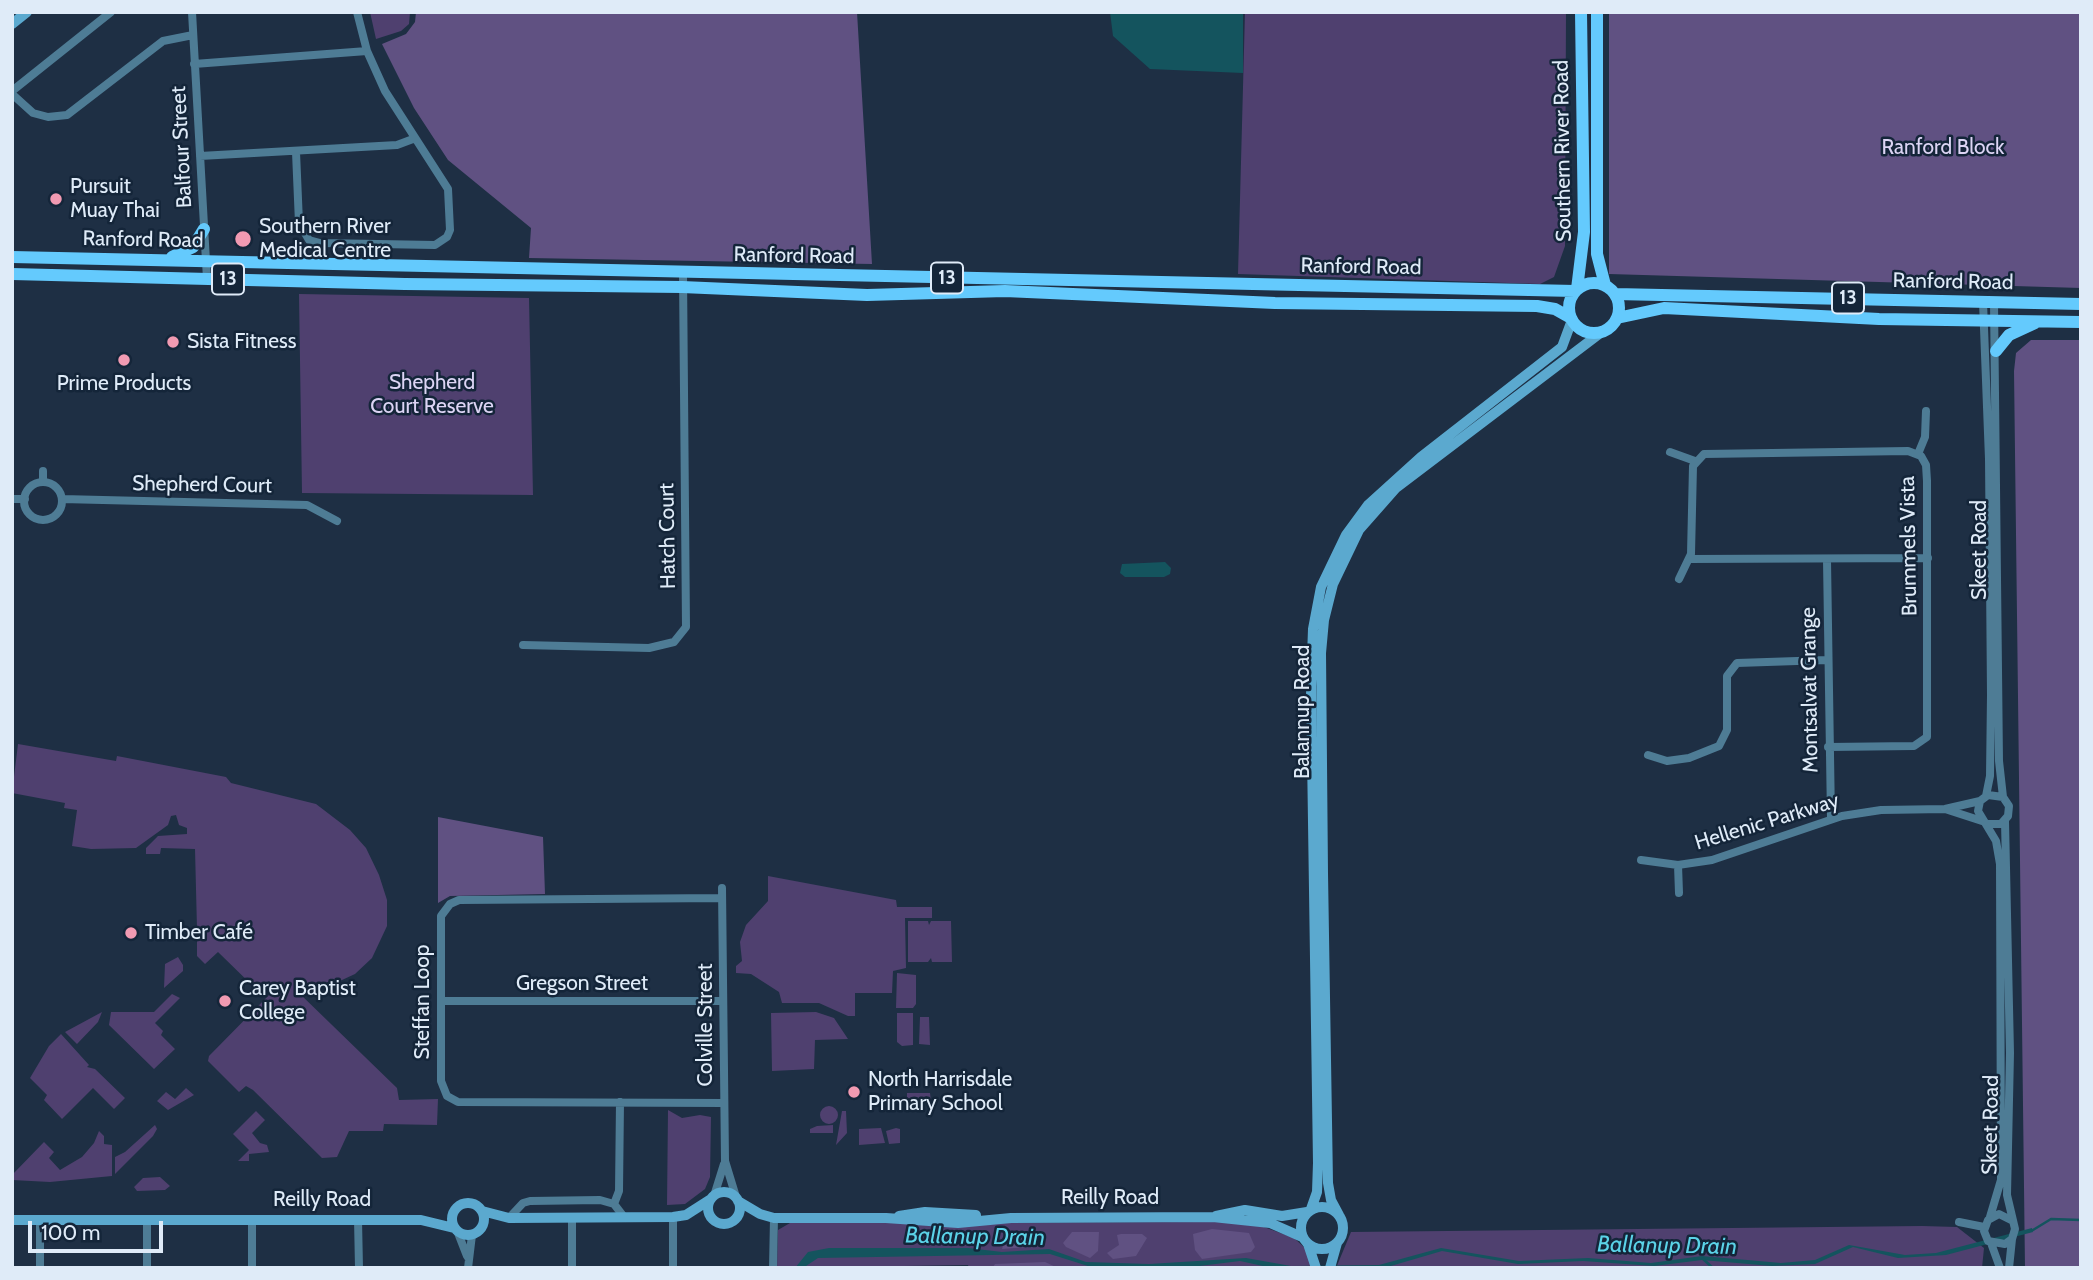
<!DOCTYPE html>
<html>
<head>
<meta charset="utf-8">
<style>
	body { margin:0 }
	#map { position:relative; width:2093px; height:1280px; overflow:hidden; background:#1e2f44; font-family:Cabin,sans-serif }
	canvas { display:block }
	.frame { position:absolute; inset:0; border:14px solid #dfebf8; pointer-events:none }
	.scale { position:absolute; left:28px; top:1221px; width:135px; height:32px; box-sizing:border-box; border:4px solid #dfebf8; border-top:0; padding-left:9px; font-size:21px; line-height:24px; white-space:nowrap; color:#dfebf8; -webkit-text-stroke:5px #142539; paint-order:stroke }
</style>
</head>
<body>
<div id="map">
<canvas width="2093" height="1280"></canvas>
<div class="frame"></div>
<div class="scale">100 m</div>
</div>
<script>
const g = document.querySelector('canvas').getContext('2d');
g.lineJoin = 'round';
function fillPath(path, color) {
  g.fillStyle = color;
  g.fill(path, 'evenodd');
}
function shape(rows) {
  const path = new Path2D();
  for (const r of rows) {
    if (r.length === 3) {
      path.moveTo(r[0] + r[2], r[1]);
      path.arc(r[0], r[1], r[2], 0, 2 * Math.PI);
      continue;
    }
    path.moveTo(r[0], r[1]);
    for (let i = 2; i < r.length; i += 2) path.lineTo(r[i], r[i + 1]);
  }
  return path;
}
function strokePath(path, color, width, dash) {
  g.strokeStyle = color;
  g.lineWidth = width;
  g.lineCap = dash ? 'butt' : 'round';
  g.setLineDash(dash || []);
  g.stroke(path);
}
function drawText(font, color, halo, rows, align = 'center') {
  g.font = font + ' Cabin,sans-serif';
  g.lineWidth = 5;
  g.setLineDash([]);
  g.textBaseline = 'middle';
  g.strokeStyle = halo;
  g.fillStyle = color;
  for (const [text, x, y, turn = 0] of rows) {
    g.save();
    g.translate(x, y);
    g.rotate((+turn || 0) * Math.PI / 180);
    g.textAlign = isNaN(turn) ? turn : align;
    if (halo) g.strokeText(text, 0, 0);
    g.fillText(text, 0, 0);
    g.restore();
  }
}
const green = shape([
	[370,12,410,12,409,24,401,31,376,39],
	[1245,12,1566,12,1565,246,1554,277,1540,284,1238,274],
	[299,294,529,298,533,495,302,493],
	[18,744,116,761,117,756,226,777,231,783,316,804,350,830,366,848,379,875,387,900,387,926,372,958,355,974,329,986,306,986,299,993,397,1088,399,1100,438,1099,437,1125,384,1124,383,1131,349,1131,337,1157,322,1158,253,1090,246,1086,239,1092,208,1061,209,1056,270,994,262,986,258,991,218,952,205,964,197,956,197,934,201,934,201,930,197,929,195,849,161,848,160,854,146,854,146,848,158,836,187,834,187,828,179,825,176,815,171,816,168,825,136,848,91,849,72,846,77,810,64,808,65,803,12,793],
	[768,876,896,900,897,907,932,907,932,918,905,918,906,968,893,971,892,993,855,993,855,1016,848,1016,819,1003,782,1003,779,992,751,974,736,973,736,966,742,961,740,942,746,925,768,901],
	[908,921,928,921,929,925,931,921,951,921,952,962,932,962,931,958,928,962,908,962],
	[178,957,183,965,183,971,164,988,165,964],
	[897,973,916,975,916,1004,913,1008,896,1008],
	[172,994,180,998,155,1023,163,1031,161,1035,175,1049,154,1069,109,1025,111,1012,154,1012],
	[102,1012,98,1022,77,1044,65,1032],
	[816,1012,834,1018,848,1039,815,1040,814,1069,772,1071,771,1013],
	[897,1013,913,1013,913,1045,902,1046,897,1042],
	[920,1017,929,1017,930,1045,919,1044],
	[61,1034,89,1065,87,1067,95,1069,125,1098,114,1109,93,1088,62,1119,44,1100,47,1095,30,1078,49,1046],
	[186,1088,194,1095,168,1110,157,1101,166,1092,175,1099],
	[907,1093,930,1093,931,1101,907,1101],
	[829,1115,9],
	[668,1110,682,1118,700,1115,711,1117,710,1177,705,1189,685,1204,667,1205],
	[256,1111,265,1120,252,1133,260,1143,267,1145,269,1152,249,1154,249,1161,238,1161,249,1150,233,1134],
	[842,1111,846,1111,847,1133,836,1145],
	[155,1125,157,1129,153,1136,115,1174,115,1157,125,1152],
	[817,1126,833,1125,833,1133,810,1133,810,1129],
	[896,1128,900,1129,900,1143,889,1144,886,1131],
	[859,1129,881,1128,885,1143,859,1145],
	[99,1131,104,1136,104,1144,112,1145,112,1176,50,1182,12,1180,12,1175,44,1142,54,1152,49,1158,60,1170,82,1157,94,1143],
	[160,1177,170,1186,165,1190,137,1191,134,1187,143,1178],
	[1222,1222,1253,1223,1294,1238,1306,1249,1313,1268,969,1268,968,1265,777,1268,778,1230,790,1223],
	[1922,1226,1957,1227,1984,1248,1982,1268,1336,1268,1351,1232]
]);
const forest = shape([
	[416,12,857,12,872,264,529,258,531,228,448,160,414,108,382,44,406,34,415,22],
	[1609,12,2081,12,2081,288,1609,274],
	[2031,340,2081,340,2081,1268,2025,1268,2014,371,2016,353],
	[438,817,543,837,545,894,450,896,438,903],
	[1212,1229,1249,1233,1255,1247,1251,1252,1202,1259,1195,1250,1193,1234],
	[1072,1232,1099,1232,1098,1251,1090,1258,1066,1247,1063,1243],
	[1016,1234,1027,1237,1030,1240,1027,1247,1002,1249,1004,1243],
	[1121,1234,1142,1234,1147,1238,1136,1256,1113,1259,1107,1253,1119,1245,1117,1235],
	[1045,1262,1058,1268,993,1267,995,1264]
]);
const water = shape([
	[1110,12,1243,12,1243,73,1150,69,1113,36],
	[1165,562,1171,568,1170,574,1164,577,1125,577,1120,573,1122,564],
	[2032,1228,2033,1232,1946,1255,1898,1258,1853,1247,1815,1264,1772,1266,1702,1260,1654,1266,1583,1261,1518,1264,1442,1251,1384,1268,1272,1268,1240,1261,1191,1267,1091,1267,1050,1254,818,1258,803,1268,795,1268,808,1252,829,1248,968,1248,1002,1252,1049,1249,1086,1262,1149,1264,1246,1258,1291,1266,1379,1265,1441,1248,1519,1261,1588,1258,1651,1263,1702,1256,1781,1263,1815,1260,1849,1245,1905,1255,1936,1253]
]);
const stream = shape([
	[2033,1230,2051,1219,2081,1220],
	[1703,1259,1713,1268]
]);
const street = shape([
	[192,12,207,279],
	[194,64,367,51],
	[12,91,111,12],
	[12,94,33,113,48,117,67,115,163,41,193,35],
	[296,152,299,223,309,240,320,243,435,245,447,237,450,230,448,189,385,91,367,51,357,12],
	[200,156,397,145,413,139],
	[1983,302,1989,459,1991,695,1990,776,1986,796],
	[1994,302,1999,761,2003,797],
	[1670,452,1695,461],
	[1918,454,1925,437,1926,411],
	[43,482,43,471],
	[43,501,19],
	[12,499,25,499],
	[62,499,307,505,337,521],
	[1689,559,1928,558],
	[1827,560,1831,819],
	[1679,579,1691,554,1693,466,1704,454,1908,451,1921,456,1926,465,1927,481,1927,737,1914,746,1828,747],
	[523,645,649,648,674,642,686,627,683,273],
	[1648,755,1667,761,1689,758,1719,746,1727,730,1727,676,1737,663,1827,660],
	[1945,809,1982,821],
	[2005,821,2010,1053,2007,1195,2015,1229,2012,1239,2005,1244,1988,1241,1984,1231,1988,1220,1999,1214,2011,1220],
	[1986,824,2001,824,2008,816,2009,806,2003,797,1988,795,1980,801,1978,811,1996,841,2000,864,2001,1180,1990,1217],
	[1641,860,1678,865,1712,860,1842,816,1881,810,1945,809,1980,801],
	[1678,865,1679,893],
	[722,888,725,1161,736,1197],
	[722,898,459,900,450,904,441,916,441,1081,447,1096,458,1102,724,1103],
	[441,1001,723,1001],
	[714,1196,724,1164],
	[614,1204,619,1191,620,1102],
	[509,1218,523,1203,530,1201,600,1200,614,1204,624,1217],
	[572,1218,572,1268],
	[147,1219,147,1268],
	[252,1219,252,1268],
	[358,1219,359,1268],
	[40,1221,40,1268],
	[1959,1222,1984,1227],
	[458,1233,467,1256],
	[1991,1243,2000,1268],
	[468,1268,472,1235],
	[673,1268,673,1217],
	[773,1268,774,1218],
	[2009,1268,2012,1239]
]);
const secondary = shape([
	[12,24,27,12],
	[724,1208,16],
	[738,1201,760,1214,774,1218,886,1218,958,1223,1011,1218,1213,1217,1270,1223,1302,1237],
	[468,1219,16],
	[1322,1228,21],
	[1311,1209,1317,1192,1318,1163,1311,686,1313,629,1321,587,1346,535,1368,505,1421,457,1562,347,1572,320],
	[482,1211,509,1218,673,1217,686,1215,711,1199],
	[1339,1215,1331,1200,1328,1183,1323,873,1321,653,1324,620,1333,584,1359,530,1396,488,1603,331],
	[899,1216,925,1212,976,1215],
	[1216,1216,1245,1210,1282,1216,1307,1212],
	[12,1220,421,1220,454,1228],
	[1308,1244,1316,1268],
	[1330,1268,1337,1243]
]);
const primary = shape([
	[1597,12,1597,254,1605,285],
	[12,257,1575,291],
	[172,257,193,247,204,229],
	[12,274,405,284,682,287,867,295,1005,291,1275,303,1537,306,1555,309,1571,318],
	[1594,308,25],
	[1577,289,1584,232,1581,12],
	[1615,294,2081,304],
	[1617,318,1664,308,1879,319,2081,322],
	[1996,351,2009,335,2035,323]
]);
const markers = [
	[56,199,7,"#f19ab2"],
	[243,239,9,"#f19ab2"],
	[173,342,7,"#f19ab2"],
	[124,360,7,"#f19ab2"],
	[131,933,7,"#f19ab2"],
	[225,1001,7,"#f19ab2"],
	[854,1092,7,"#f19ab2"]
];
const shields = [
	[947,278,32],
	[228,279,32],
	[1848,298,32]
];
const shieldNames = [
	["13",947,278],
	["13",228,279],
	["13",1848,298]
];
const streetNames = [
	["Balfour Street",182,147,-93],
	["Southern River Road",1563,151,-91],
	["Ranford Road",143,240,1],
	["Ranford Road",794,256,1],
	["Ranford Road",1361,267,1],
	["Ranford Road",1953,282,1],
	["Shepherd Court",202,485,1],
	["Hatch Court",668,536,-91],
	["Brummels Vista",1909,546,-91],
	["Skeet Road",1980,550,-90],
	["Montsalvat Grange",1810,690,-91],
	["Balannup Road",1303,712,-90],
	["Hellenic Parkway",1767,822,-17],
	["Gregson Street",582,984],
	["Steffan Loop",423,1002,-90],
	["Colville Street",706,1025,-90],
	["Skeet Road",1991,1125,-89],
	["Reilly Road",1110,1198],
	["Reilly Road",322,1200]
];
const parkNames = [
	["Ranford Block",1943,148],
	["Shepherd",432,383],
	["Court Reserve",432,407]
];
const poiNames = [
	["Pursuit",70,187],
	["Muay Thai",70,211],
	["Southern River",259,227],
	["Medical Centre",259,251],
	["Sista Fitness",187,342],
	["Prime Products",124,384,"center"],
	["Timber Café",145,933],
	["Carey Baptist",239,989],
	["College",239,1013],
	["North Harrisdale",868,1080],
	["Primary School",868,1104]
];
const waterNames = [
	["Ballanup Drain",975,1237,1],
	["Ballanup Drain",1667,1246,1]
];
fillPath(green, '#4f406f');
fillPath(forest, '#605182');
fillPath(water, '#14545e');
strokePath(stream, '#14545e', 2.5);
strokePath(street, '#4e7c95', 8);
strokePath(secondary, '#5ba9cf', 10);
strokePath(primary, '#64cafd', 12);
for (const [x, y, r, color] of markers) {
  const dot = new Path2D();
  dot.arc(x, y, r, 0, 2 * Math.PI);
  g.fillStyle = color;
  g.fill(dot);
  strokePath(dot, '#142539', 2.5);
}
for (const [x, y, w] of shields) {
  const box = new Path2D();
  box.roundRect(x - w / 2, y - 15.5, w, 31, 5);
  g.fillStyle = '#142539';
  g.fill(box);
  strokePath(box, '#dfebf8', 2);
}
drawText('bold 19px', '#dfebf8', null, shieldNames);
drawText('21px', '#dfebf8', '#142539', streetNames);
drawText('21px', '#dcd4f4', '#142539', parkNames);
drawText('21px', '#dfebf8', '#142539', poiNames, 'left');
drawText('italic 23px', '#5bd3e8', '#142539', waterNames);
</script>
</body>
</html>
